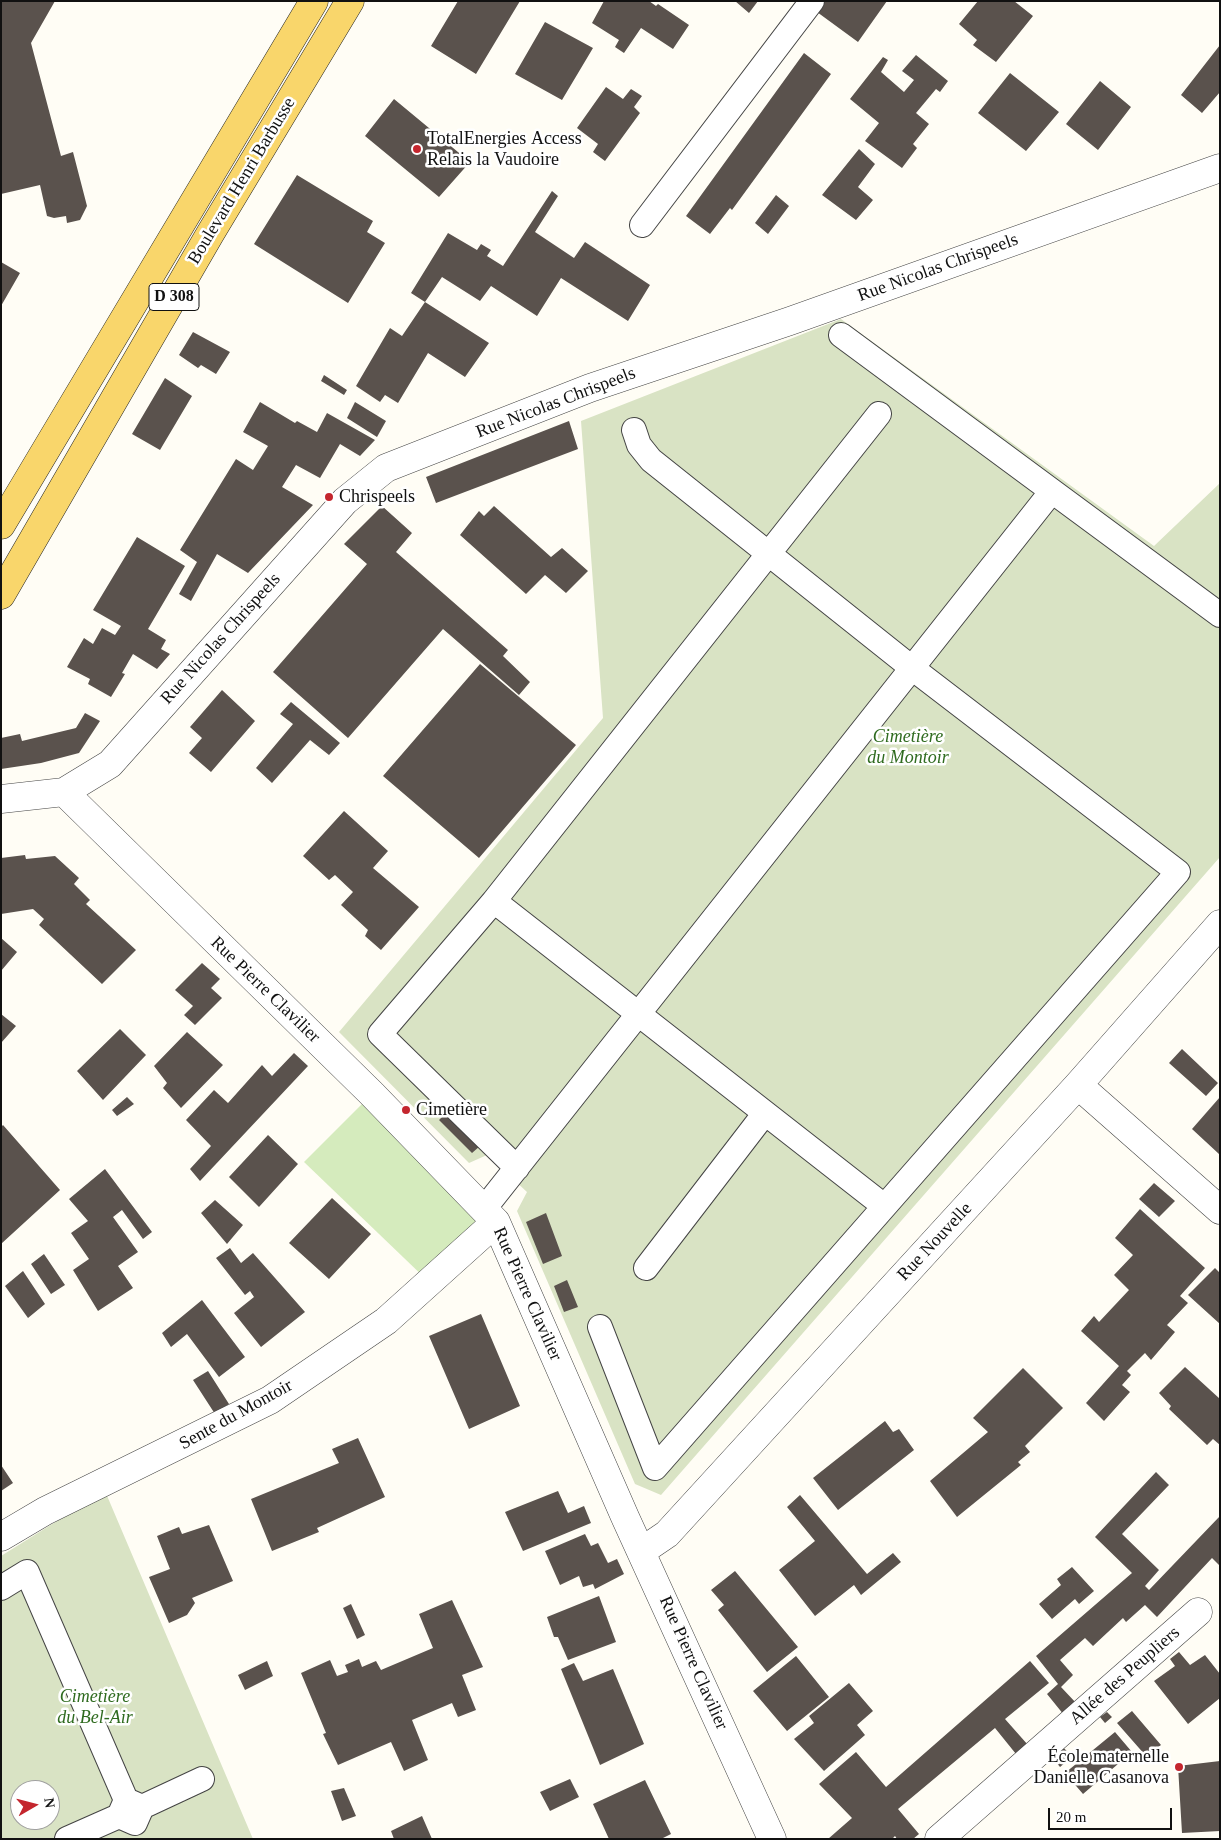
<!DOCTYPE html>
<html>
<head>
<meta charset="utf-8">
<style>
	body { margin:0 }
	#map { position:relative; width:1221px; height:1840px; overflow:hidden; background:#fffdf5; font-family:"Times New Roman",serif }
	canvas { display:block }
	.frame { position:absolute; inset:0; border:2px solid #111; pointer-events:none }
	.north { position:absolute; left:10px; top:1780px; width:50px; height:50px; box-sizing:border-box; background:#fff; border:1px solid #a0a0a0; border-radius:50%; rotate:82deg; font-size:14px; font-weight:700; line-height:20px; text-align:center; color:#111 }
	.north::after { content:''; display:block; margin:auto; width:18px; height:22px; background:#c4262e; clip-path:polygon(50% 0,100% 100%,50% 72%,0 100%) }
	.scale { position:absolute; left:1048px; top:1808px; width:124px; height:22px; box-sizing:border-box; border:2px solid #111; border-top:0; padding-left:6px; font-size:15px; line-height:18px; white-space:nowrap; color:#111; -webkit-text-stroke:4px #fff; paint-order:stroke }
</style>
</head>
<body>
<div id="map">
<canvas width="1221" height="1840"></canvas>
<div class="frame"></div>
<div class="north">N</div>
<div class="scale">20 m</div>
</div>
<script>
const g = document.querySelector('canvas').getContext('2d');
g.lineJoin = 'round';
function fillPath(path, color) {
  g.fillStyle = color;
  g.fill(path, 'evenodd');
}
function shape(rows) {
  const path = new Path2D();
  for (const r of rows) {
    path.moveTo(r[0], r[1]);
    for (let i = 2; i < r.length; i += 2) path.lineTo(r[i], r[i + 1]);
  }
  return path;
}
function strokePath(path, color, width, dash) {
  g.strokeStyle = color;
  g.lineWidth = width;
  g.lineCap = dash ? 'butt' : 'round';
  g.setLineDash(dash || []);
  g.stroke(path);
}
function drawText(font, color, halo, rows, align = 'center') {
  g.font = font + ' "Times New Roman",serif';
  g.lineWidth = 5;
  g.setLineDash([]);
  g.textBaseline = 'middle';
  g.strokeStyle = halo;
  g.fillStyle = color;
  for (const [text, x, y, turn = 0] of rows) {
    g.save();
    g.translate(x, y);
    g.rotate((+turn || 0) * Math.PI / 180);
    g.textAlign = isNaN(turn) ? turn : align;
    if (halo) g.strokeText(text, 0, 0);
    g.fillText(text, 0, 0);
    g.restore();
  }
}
const green = shape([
	[372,1094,496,1222,429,1282,304,1162]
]);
const cemetery = shape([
	[841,319,1154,546,1220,483,1220,857,661,1495,635,1484,517,1211,527,1192,487,1155,469,1163,339,1032,603,718,581,421],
	[105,1491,253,1839,1,1839,1,1556],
	[20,1790,50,1790,50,1820,20,1820]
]);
const building = shape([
	[1,1,55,1,31,43,61,156,73,152,87,206,80,220,67,223,66,216,54,218,47,216,40,185,1,194],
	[458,1,520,1,476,74,431,46],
	[604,1,649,1,656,6,658,4,689,25,673,49,641,28,624,53,615,47,619,40,592,23],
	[735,1,758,1,749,13],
	[825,1,887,1,858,42,817,12],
	[978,1,1014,1,1033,16,996,62,973,45,977,40,959,24],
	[545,22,593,48,562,100,515,74],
	[1220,45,1220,92,1202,113,1181,95],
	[804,53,831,74,732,210,730,208,710,234,686,216],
	[916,55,948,81,940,92,936,89,916,113,929,124,913,144,917,148,902,168,865,141,879,123,850,99,883,57,888,60,881,72,904,92,914,80,902,71],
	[1010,73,1059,112,1026,151,978,113],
	[1100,81,1131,107,1098,150,1066,124],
	[606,87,623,99,631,89,642,96,634,107,640,113,605,161,593,152,598,144,577,128],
	[394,99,470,162,439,197,365,136],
	[859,149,875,164,858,187,873,200,856,220,822,195],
	[297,175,373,221,367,232,385,243,348,303,254,244],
	[552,191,558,196,535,232,574,258,585,242,650,285,628,321,561,278,537,316,491,286,480,301,442,277,425,302,411,293,448,233,477,250,481,244,491,250,487,256,503,266],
	[776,195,789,206,768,234,755,223],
	[1,262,20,273,1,306],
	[425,302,489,343,465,377,428,353,398,403,385,395,380,402,356,386,390,328,402,336],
	[193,332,230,352,216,374,201,365,198,368,179,355],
	[324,375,347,390,344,395,321,381],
	[165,378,192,396,160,450,132,434],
	[260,402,295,423,297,421,317,432,327,413,375,440,360,456,340,444,320,478,296,465,282,487,313,505,248,573,217,554,191,601,179,594,197,562,180,550,236,459,253,470,268,446,243,432],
	[355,402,386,421,377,437,347,418],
	[569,421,578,449,436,503,426,477],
	[382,506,412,533,396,552,508,650,503,656,530,682,519,695,443,629,348,738,273,672,367,564,344,544],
	[494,506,551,557,562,548,588,571,566,593,545,575,526,594,460,535,479,511,484,516],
	[137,537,185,566,148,629,166,640,161,649,170,654,157,669,133,654,122,673,125,674,111,697,88,684,90,679,67,667,84,638,93,644,102,628,115,635,121,626,93,610],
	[480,664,576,745,479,858,383,776],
	[222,690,255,721,211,772,189,753,202,738,190,727],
	[291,702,340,743,329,755,310,740,272,783,256,768,293,724,280,714],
	[85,713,100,721,79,753,41,763,1,769,1,738,20,734,22,741,76,728],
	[344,811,388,851,373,868,419,907,381,950,365,936,368,930,341,905,353,892,335,875,329,880,303,856],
	[25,855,26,859,55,856,79,878,74,884,90,900,86,904,136,950,102,984,39,925,44,919,33,909,1,914,1,858],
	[1,938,17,952,1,971],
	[202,963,220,979,211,988,222,998,195,1025,184,1015,193,1006,175,990],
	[1,1014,16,1026,1,1043],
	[120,1029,146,1055,103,1100,77,1071],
	[187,1032,223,1065,181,1108,163,1088,167,1083,154,1066],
	[1182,1049,1218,1083,1206,1096,1169,1063],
	[294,1053,308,1066,200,1181,190,1169,211,1146,186,1120,214,1090,228,1103,262,1065,272,1076],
	[127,1097,134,1104,117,1116,112,1110],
	[1220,1097,1220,1152,1219,1154,1192,1129],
	[448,1111,480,1146,472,1153,439,1120],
	[3,1125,60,1190,1,1244,1,1127],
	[268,1135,298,1164,259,1207,229,1177],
	[105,1169,152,1232,143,1239,122,1210,113,1217,138,1252,118,1266,133,1288,98,1311,73,1270,89,1259,71,1233,88,1221,69,1199],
	[1154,1183,1175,1201,1159,1217,1139,1199],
	[332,1198,371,1234,329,1279,289,1243],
	[215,1200,243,1225,227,1244,201,1213],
	[1140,1209,1205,1268,1180,1296,1188,1303,1167,1325,1175,1332,1151,1360,1145,1353,1127,1371,1131,1375,1122,1385,1130,1392,1104,1421,1086,1403,1119,1366,1081,1331,1094,1316,1099,1322,1129,1290,1114,1275,1133,1255,1115,1238],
	[546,1213,562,1256,543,1264,526,1222],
	[230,1248,241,1263,253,1253,305,1312,261,1347,234,1313,254,1297,250,1291,245,1295,216,1258],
	[44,1254,65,1285,51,1294,31,1264],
	[1215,1268,1220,1273,1220,1324,1188,1295],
	[23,1271,45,1304,28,1318,5,1286],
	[567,1280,578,1307,564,1312,554,1286],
	[202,1300,245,1357,219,1377,187,1334,171,1347,162,1333],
	[481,1314,520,1406,469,1429,429,1336],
	[1185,1367,1220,1399,1220,1445,1213,1439,1207,1445,1169,1409,1171,1406,1159,1393],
	[1023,1368,1063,1408,1025,1446,1030,1452,1018,1462,1021,1465,957,1517,930,1481,988,1432,973,1418],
	[208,1371,229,1404,215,1414,193,1380],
	[885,1421,893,1432,899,1429,914,1450,838,1510,813,1478],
	[358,1438,385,1497,317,1528,319,1532,272,1551,251,1499,339,1463,332,1449],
	[1,1465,13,1483,1,1491],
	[1156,1472,1169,1485,1122,1534,1159,1570,1145,1586,1149,1590,1220,1516,1220,1566,1212,1558,1157,1617,1145,1605,1126,1622,1123,1618,1093,1646,1085,1638,1060,1660,1073,1675,1061,1687,1077,1704,1064,1715,1047,1694,1058,1684,1036,1656,1132,1573,1095,1537],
	[558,1491,568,1513,584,1506,591,1523,523,1551,505,1512],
	[800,1495,867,1574,893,1553,901,1562,861,1595,854,1585,815,1616,779,1570,815,1541,787,1507],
	[209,1525,233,1581,192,1598,195,1603,187,1615,169,1623,149,1577,170,1569,157,1536,179,1527,182,1534],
	[585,1534,591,1546,598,1543,608,1563,617,1559,624,1574,595,1589,593,1584,583,1587,579,1576,560,1585,545,1551],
	[1072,1567,1094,1591,1079,1604,1075,1599,1052,1619,1039,1604,1061,1585,1057,1579],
	[735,1571,798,1647,767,1672,718,1610,724,1605,711,1590],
	[599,1596,616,1642,568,1660,558,1637,554,1637,547,1617],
	[452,1600,483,1667,462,1675,476,1710,458,1717,452,1703,412,1720,428,1760,404,1771,391,1742,338,1765,323,1734,326,1733,301,1673,330,1660,337,1676,348,1672,345,1665,359,1659,362,1667,376,1661,381,1670,433,1648,419,1614],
	[351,1604,365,1635,357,1639,343,1608],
	[1179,1652,1190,1665,1205,1655,1220,1674,1220,1698,1188,1724,1154,1681,1175,1666,1170,1659],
	[796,1656,829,1697,787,1731,753,1691],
	[267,1661,273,1676,245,1690,238,1675],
	[1030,1661,1049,1683,1005,1719,1028,1745,1016,1754,995,1728,898,1809,919,1834,913,1839,897,1839,895,1836,892,1839,828,1839,852,1818,819,1784,856,1752,886,1787],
	[574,1663,583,1681,613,1669,644,1744,600,1765,561,1669],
	[849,1683,873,1711,857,1725,865,1735,824,1771,794,1739,814,1723,809,1716],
	[1132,1711,1161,1745,1146,1756,1117,1723],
	[1107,1712,1112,1717,1105,1723,1100,1717],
	[1115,1732,1132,1752,1083,1794,1065,1773],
	[1063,1747,1072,1757,1060,1767,1052,1757],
	[1220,1761,1220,1831,1182,1833,1178,1766],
	[570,1779,579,1797,550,1811,540,1792],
	[645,1780,671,1834,661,1839,609,1839,593,1804],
	[344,1788,356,1816,342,1821,331,1791],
	[422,1816,432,1839,394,1839,391,1831]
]);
const lane = shape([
	[642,225,812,1],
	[841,335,1052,491],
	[494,901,884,1206],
	[517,1168,380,1034,494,901,879,414],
	[484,1209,1052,491,1220,615],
	[646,1268,765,1113],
	[600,1327,655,1468,1178,872,912,668,651,460,639,445,634,430],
	[1,1588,27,1572,126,1800],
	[142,1807,126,1800,119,1816,135,1823,142,1807,202,1779],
	[67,1839,119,1816]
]);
const street = shape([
	[64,792,372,1094,496,1222,625,1517,772,1839],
	[1,799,64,792,110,764,345,501,386,468,590,388,790,321,1220,168],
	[1078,1085,1220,1210],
	[1,1537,45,1511,270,1400,386,1321,496,1222],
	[642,1551,667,1534,1078,1085,1220,924],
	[939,1839,1198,1612]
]);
const primary = shape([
	[1,525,314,1],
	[1,595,210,234,350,1]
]);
const markers = [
	[417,149,5,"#c4262e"],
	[329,497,5,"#c4262e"],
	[406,1110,5,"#c4262e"],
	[1179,1767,5,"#c4262e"]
];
const shields = [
	[174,297,50]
];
const shieldNames = [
	["D 308",174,297]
];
const poiNames = [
	["TotalEnergies Access",427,139],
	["Relais la Vaudoire",427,160],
	["Chrispeels",339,497],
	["Cimetière",416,1110],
	["École maternelle",1169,1757,"right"],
	["Danielle Casanova",1169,1778,"right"]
];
const streetNames = [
	["Boulevard Henri Barbusse",242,181,-59],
	["Rue Nicolas Chrispeels",938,268,-20],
	["Rue Nicolas Chrispeels",556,403,-21],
	["Rue Nicolas Chrispeels",221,639,-48],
	["Rue Pierre Clavilier",265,990,44],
	["Rue Nouvelle",935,1242,-47],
	["Rue Pierre Clavilier",527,1294,66],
	["Sente du Montoir",236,1415,-29],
	["Rue Pierre Clavilier",693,1663,66],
	["Allée des Peupliers",1125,1676,-41]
];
const parkNames = [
	["Cimetière",908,737],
	["du Montoir",908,758],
	["Cimetière",95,1697],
	["du Bel-Air",95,1718]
];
fillPath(green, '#d5ebbd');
fillPath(cemetery, '#d9e3c4');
fillPath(building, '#5a524d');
strokePath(lane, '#444', 26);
strokePath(street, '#444', 29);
strokePath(primary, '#222', 29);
strokePath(lane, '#fff', 24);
strokePath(street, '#fff', 28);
strokePath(primary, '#f9d66b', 28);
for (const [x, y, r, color] of markers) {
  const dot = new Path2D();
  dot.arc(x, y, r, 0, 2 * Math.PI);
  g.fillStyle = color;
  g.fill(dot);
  strokePath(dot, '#fff', 2);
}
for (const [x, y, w] of shields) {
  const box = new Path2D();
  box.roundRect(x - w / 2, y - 13.5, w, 27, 4);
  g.fillStyle = '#fff';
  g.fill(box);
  strokePath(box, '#111', 1);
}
drawText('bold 16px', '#111', null, shieldNames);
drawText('18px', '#111', '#fff', poiNames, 'left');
drawText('18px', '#111', '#fff', streetNames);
drawText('italic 18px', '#2f6b1f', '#fff', parkNames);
</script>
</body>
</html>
